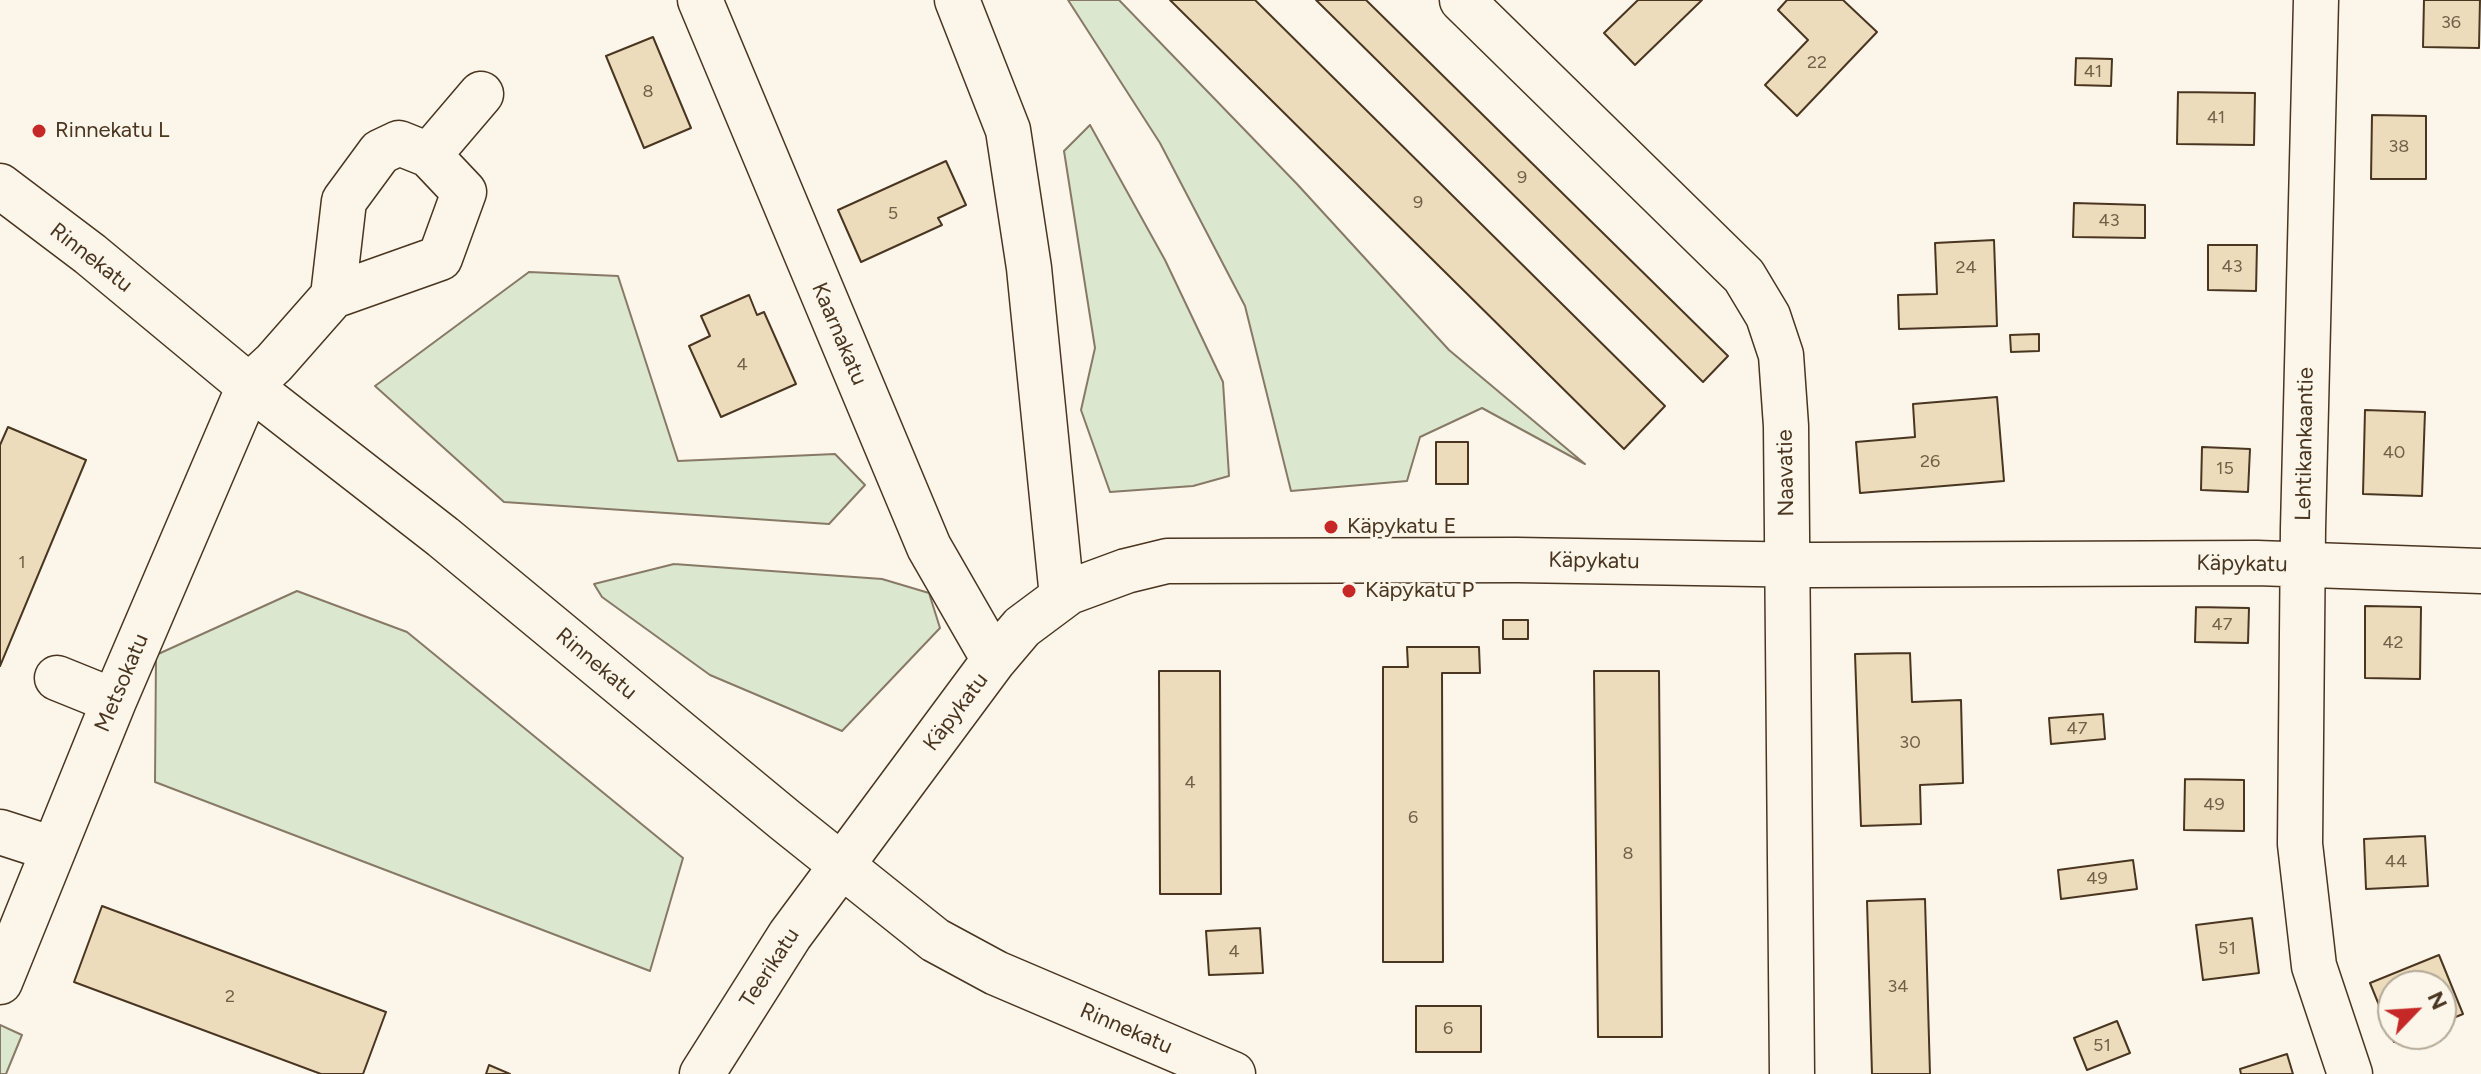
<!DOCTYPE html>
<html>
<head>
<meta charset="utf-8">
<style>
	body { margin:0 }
	#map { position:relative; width:2481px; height:1074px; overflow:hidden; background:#fbf6e9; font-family:Figtree,sans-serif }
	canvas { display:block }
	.north { position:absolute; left:2377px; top:970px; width:80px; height:80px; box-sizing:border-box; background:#fbf6e9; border:2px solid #b4a999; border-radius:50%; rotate:65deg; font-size:22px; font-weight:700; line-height:32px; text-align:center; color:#4a3520 }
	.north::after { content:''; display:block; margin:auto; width:28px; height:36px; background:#c62828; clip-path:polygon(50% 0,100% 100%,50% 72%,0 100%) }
</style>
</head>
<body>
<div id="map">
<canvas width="2481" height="1074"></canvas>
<div class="north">N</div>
</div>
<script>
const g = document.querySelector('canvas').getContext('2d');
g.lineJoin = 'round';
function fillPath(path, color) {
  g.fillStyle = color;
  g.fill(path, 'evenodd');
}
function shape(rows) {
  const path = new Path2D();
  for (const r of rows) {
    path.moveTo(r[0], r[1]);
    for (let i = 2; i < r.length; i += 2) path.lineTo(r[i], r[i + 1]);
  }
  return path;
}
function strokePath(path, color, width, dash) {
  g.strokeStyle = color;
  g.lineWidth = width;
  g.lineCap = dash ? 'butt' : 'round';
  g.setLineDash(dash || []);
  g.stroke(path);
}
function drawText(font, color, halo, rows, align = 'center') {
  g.font = font + ' Figtree,sans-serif';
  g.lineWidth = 6;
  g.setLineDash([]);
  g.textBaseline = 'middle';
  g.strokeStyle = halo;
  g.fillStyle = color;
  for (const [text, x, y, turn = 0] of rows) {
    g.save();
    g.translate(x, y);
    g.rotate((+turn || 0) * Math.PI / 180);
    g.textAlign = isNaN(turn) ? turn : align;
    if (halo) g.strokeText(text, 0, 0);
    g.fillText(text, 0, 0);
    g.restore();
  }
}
const green = shape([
	[1068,0,1119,0,1297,184,1449,350,1585,464,1482,408,1420,437,1407,481,1291,491,1245,306,1160,143,1068,0],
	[1090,125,1165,260,1223,382,1229,476,1193,486,1110,492,1081,410,1095,348,1064,151,1090,125],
	[529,272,618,276,678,461,835,454,865,485,829,524,504,502,375,386,529,272],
	[674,564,882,579,929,593,940,628,842,731,710,675,602,597,594,584,674,564],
	[297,591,407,632,683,858,650,971,155,782,156,655,297,591],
	[0,1025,22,1035,6,1074,0,1074,0,1025]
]);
const building = shape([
	[1170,0,1255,0,1665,406,1624,449,1170,0],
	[1316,0,1366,0,1728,356,1703,382,1316,0],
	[1638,0,1702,0,1635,65,1604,33,1638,0],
	[1787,0,1843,0,1877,32,1797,116,1765,85,1808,40,1778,10,1787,0],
	[2424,0,2480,0,2479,48,2423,47,2424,0],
	[653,37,691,128,644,148,606,56,653,37],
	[2076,58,2112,59,2111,86,2075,85,2076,58],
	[2178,92,2255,93,2254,145,2177,144,2178,92],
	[2372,115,2426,116,2426,179,2371,179,2372,115],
	[946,161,966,205,938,218,942,225,861,262,838,210,946,161],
	[2074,203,2145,205,2145,238,2073,237,2074,203],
	[1994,240,1997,326,1899,329,1898,295,1937,294,1935,243,1994,240],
	[2208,245,2257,245,2256,291,2208,290,2208,245],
	[749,295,757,315,764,312,796,384,721,417,689,346,710,336,701,316,749,295],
	[2039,334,2039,351,2011,352,2010,335,2039,334],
	[1997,397,2004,481,1860,493,1856,442,1915,437,1913,404,1997,397],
	[2365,410,2425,412,2422,496,2363,494,2365,410],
	[8,427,86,460,0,666,0,445,8,427],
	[1436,442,1468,442,1468,484,1436,484,1436,442],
	[2202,447,2250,449,2248,492,2201,490,2202,447],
	[2365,606,2421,607,2420,679,2365,678,2365,606],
	[2196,607,2249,608,2248,643,2195,642,2196,607],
	[1503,620,1528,620,1528,639,1503,639,1503,620],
	[1407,647,1479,647,1480,673,1442,673,1443,962,1383,962,1383,667,1408,667,1407,647],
	[1910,653,1912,702,1961,700,1963,783,1920,785,1921,824,1861,826,1855,654,1910,653],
	[1159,671,1220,671,1221,894,1160,894,1159,671],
	[1594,671,1659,671,1662,1037,1598,1037,1594,671],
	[2103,714,2105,739,2051,744,2049,718,2103,714],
	[2185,779,2244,780,2244,831,2184,830,2185,779],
	[2425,836,2428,886,2366,889,2364,839,2425,836],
	[2133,860,2137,889,2061,899,2058,870,2133,860],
	[1925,899,1930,1074,1872,1074,1867,901,1925,899],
	[102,906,386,1012,363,1074,321,1074,74,982,102,906],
	[2252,918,2259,973,2203,980,2196,925,2252,918],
	[1260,928,1263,973,1209,975,1206,931,1260,928],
	[2439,955,2463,1014,2441,1023,2441,986,2393,986,2393,1034,2413,1034,2394,1042,2370,983,2439,955],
	[1416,1006,1481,1006,1481,1052,1416,1052,1416,1006],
	[2117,1021,2130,1053,2087,1070,2074,1038,2117,1021],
	[2287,1054,2293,1074,2241,1074,2240,1069,2287,1054],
	[489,1065,510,1074,486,1074,489,1065]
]);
const minor = shape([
	[700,0,929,547,994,660],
	[957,0,1008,130,1029,268,1062,597],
	[1462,0,1744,276,1768,316,1781,355,1786,426,1792,1074],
	[2316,0,2303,529,2300,844,2314,966,2350,1074],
	[0,186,90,254,249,386,443,537,785,820,935,940,996,973,1233,1074],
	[333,296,440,258,464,192,429,155],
	[57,678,114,701],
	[0,832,53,849],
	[0,982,114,701,249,386,274,363,333,296,344,201,380,152,399,143,429,155,481,94],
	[702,1074,790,935,994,660,1022,627,1069,592,1126,571,1167,561,1517,560,1814,565,2257,563,2481,571]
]);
const markers = [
	[39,131,8,"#c62828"],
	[1331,527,8,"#c62828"],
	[1349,591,8,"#c62828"]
];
const numberNames = [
	["36",2451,23],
	["22",1817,63],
	["41",2093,72],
	["8",648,92],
	["41",2216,118],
	["38",2399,147],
	["9",1522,178],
	["9",1418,203],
	["5",893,214],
	["43",2109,221],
	["43",2232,267],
	["24",1966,268],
	["4",742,365],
	["40",2394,453],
	["26",1930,462],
	["15",2225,469],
	["1",22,563],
	["47",2222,625],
	["42",2393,643],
	["47",2077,729],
	["30",1910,743],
	["4",1190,783],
	["49",2214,805],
	["6",1413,818],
	["8",1628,854],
	["44",2396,862],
	["49",2097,879],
	["51",2227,949],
	["4",1234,952],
	["34",1898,987],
	["2",230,997],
	["6",1448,1029],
	["51",2102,1046]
];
const poiNames = [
	["Rinnekatu L",55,131],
	["Käpykatu E",1347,527],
	["Käpykatu P",1365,591]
];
const streetNames = [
	["Rinnekatu",91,258,38],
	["Kaarnakatu",839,334,67],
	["Lehtikankaantie",2305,444,-89],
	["Naavatie",1786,473,-91],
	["Käpykatu",1594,561,1],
	["Käpykatu",2242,564,1],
	["Rinnekatu",596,664,40],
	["Metsokatu",122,683,-67],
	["Käpykatu",956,712,-53],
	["Teerikatu",770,968,-57],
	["Rinnekatu",1126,1029,23]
];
fillPath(green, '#dce7d0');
strokePath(green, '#887966', 2);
fillPath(building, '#ecdcbc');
strokePath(building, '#4a3520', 2);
strokePath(minor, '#4a3520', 47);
strokePath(minor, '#fbf6e9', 44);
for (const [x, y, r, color] of markers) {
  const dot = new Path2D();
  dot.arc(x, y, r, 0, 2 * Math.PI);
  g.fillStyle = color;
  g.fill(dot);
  strokePath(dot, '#fbf6e9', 3);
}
drawText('18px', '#725f47', null, numberNames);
drawText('22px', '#4a3520', '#fbf6e9', poiNames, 'left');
drawText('22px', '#4a3520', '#fbf6e9', streetNames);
</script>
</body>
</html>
